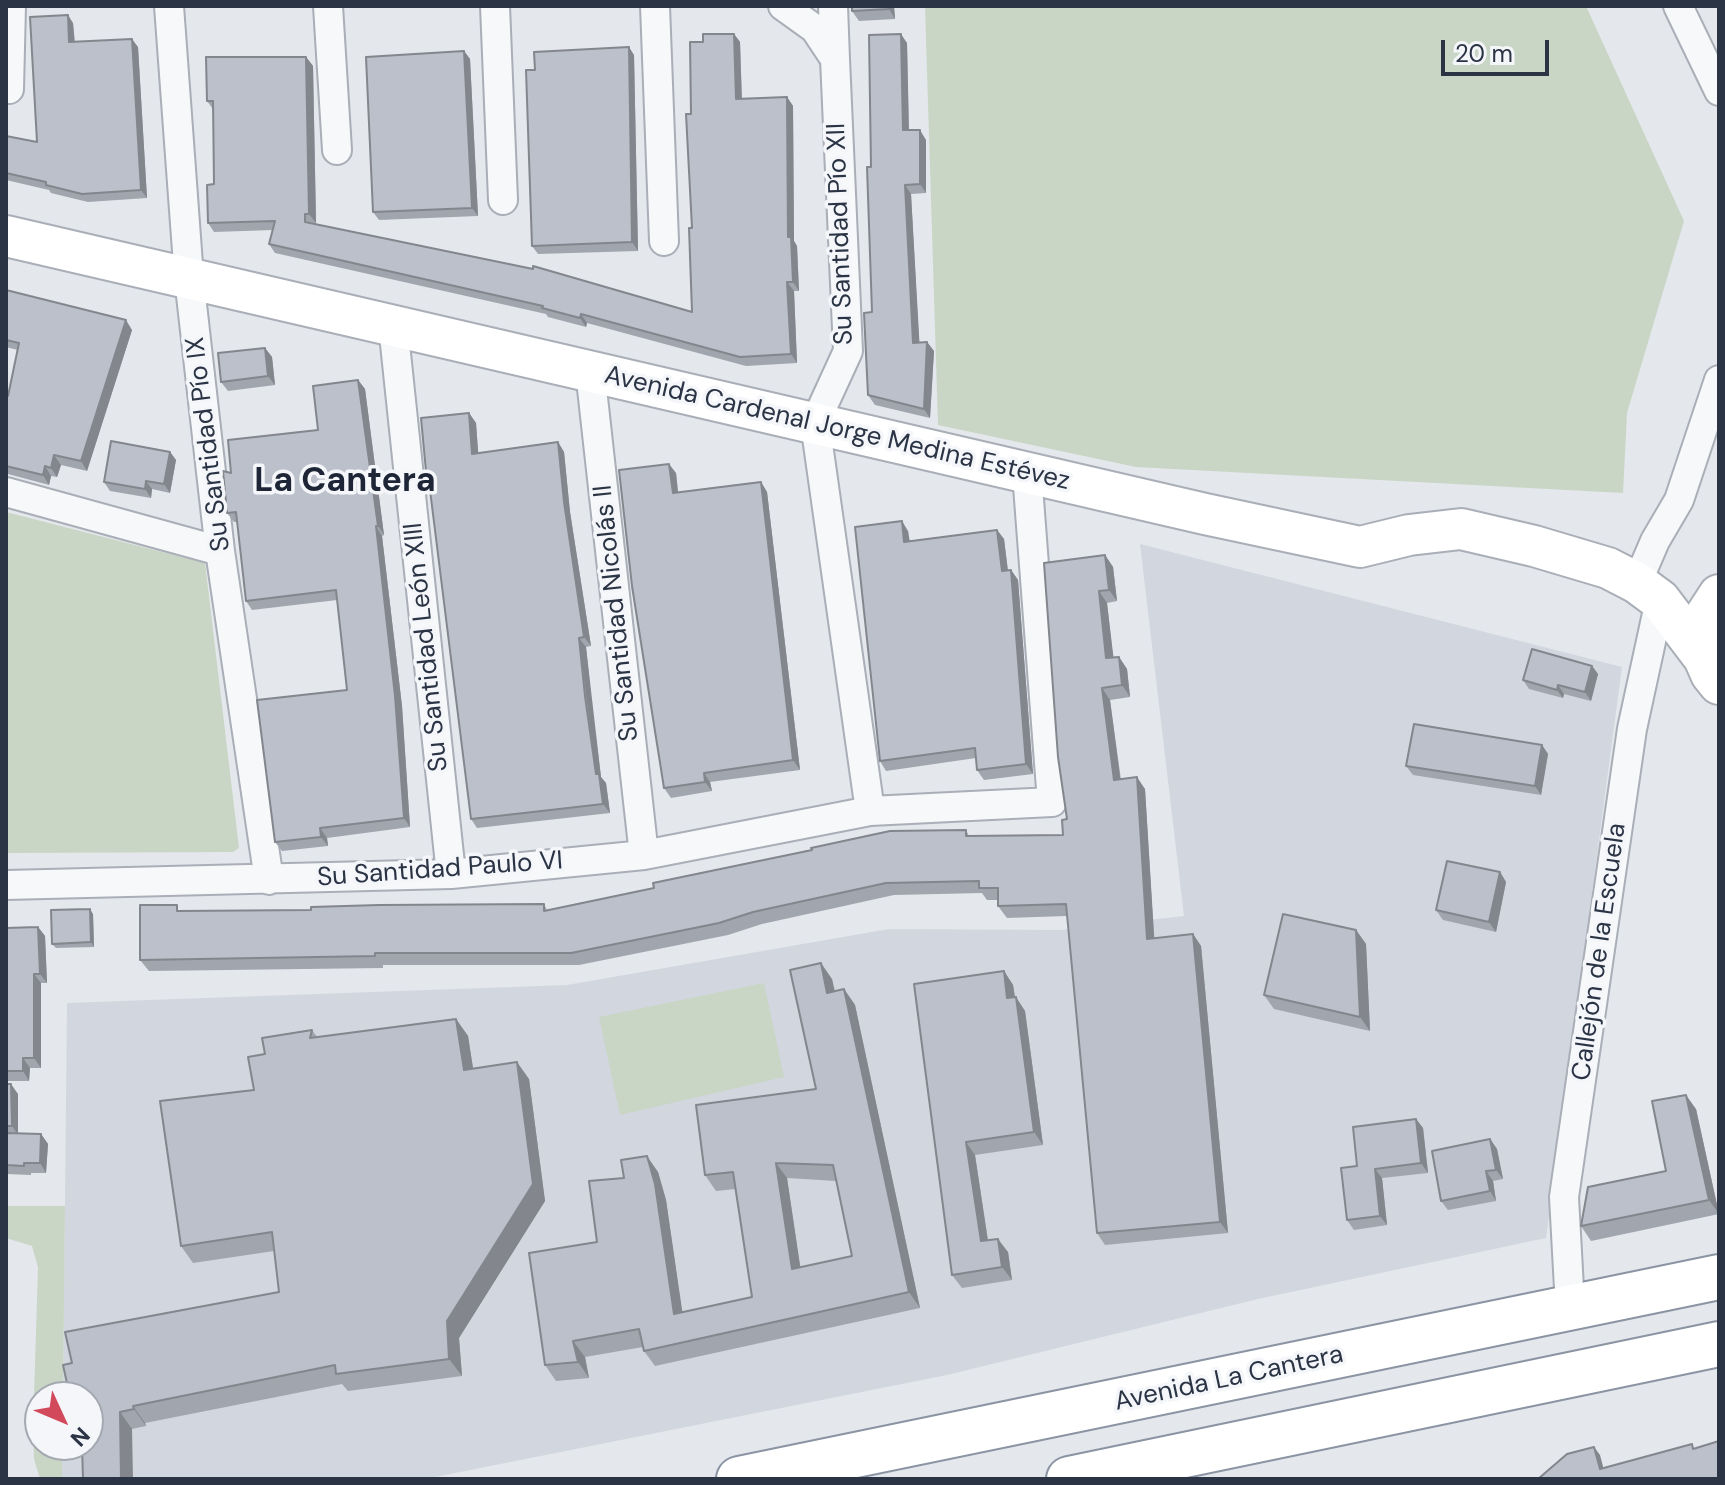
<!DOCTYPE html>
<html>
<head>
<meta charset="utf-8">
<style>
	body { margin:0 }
	#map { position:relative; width:1725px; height:1485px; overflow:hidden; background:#e4e7ec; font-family:"DM Sans",sans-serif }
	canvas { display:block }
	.frame { position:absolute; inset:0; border:8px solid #2b3445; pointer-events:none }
	.north { position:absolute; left:24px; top:1381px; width:80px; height:80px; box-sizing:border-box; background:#f4f6f9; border:2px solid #a4a8b1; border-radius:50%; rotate:134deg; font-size:22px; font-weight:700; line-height:32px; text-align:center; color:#2b3445 }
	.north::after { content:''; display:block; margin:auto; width:28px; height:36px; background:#d1495b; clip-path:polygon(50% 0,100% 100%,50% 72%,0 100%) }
	.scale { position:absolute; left:1441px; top:40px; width:108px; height:36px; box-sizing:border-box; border:4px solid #2b3445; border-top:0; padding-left:10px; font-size:24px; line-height:28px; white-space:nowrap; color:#2b3445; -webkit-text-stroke:6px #f4f6f9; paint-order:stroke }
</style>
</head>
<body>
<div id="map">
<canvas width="1725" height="1485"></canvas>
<div class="frame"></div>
<div class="north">N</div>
<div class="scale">20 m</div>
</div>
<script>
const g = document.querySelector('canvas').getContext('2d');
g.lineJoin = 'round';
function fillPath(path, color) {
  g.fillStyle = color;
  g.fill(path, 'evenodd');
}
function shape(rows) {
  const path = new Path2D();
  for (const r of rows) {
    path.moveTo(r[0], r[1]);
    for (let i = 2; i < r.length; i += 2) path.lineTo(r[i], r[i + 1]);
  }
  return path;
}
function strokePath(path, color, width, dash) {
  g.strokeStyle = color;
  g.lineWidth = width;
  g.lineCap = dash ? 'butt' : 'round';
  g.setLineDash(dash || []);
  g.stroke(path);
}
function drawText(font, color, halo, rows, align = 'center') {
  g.font = font + ' "DM Sans",sans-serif';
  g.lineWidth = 7;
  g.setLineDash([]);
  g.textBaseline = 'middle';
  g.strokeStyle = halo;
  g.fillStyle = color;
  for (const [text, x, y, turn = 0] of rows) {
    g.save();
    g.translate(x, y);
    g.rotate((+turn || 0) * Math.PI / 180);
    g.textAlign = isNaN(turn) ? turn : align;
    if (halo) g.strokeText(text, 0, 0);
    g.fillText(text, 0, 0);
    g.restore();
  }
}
const built = shape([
	[1140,544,1622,667,1546,1238,1258,1299,947,1375,425,1479,62,1479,62,1445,88,1445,88,1397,63,1397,67,1003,567,985,889,929,1061,930,1184,916]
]);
const green = shape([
	[925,6,1586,6,1684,221,1627,413,1623,493,1136,467,938,425],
	[6,512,205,563,239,848,233,852,6,853],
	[764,983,784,1077,620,1115,599,1017],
	[6,1206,65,1206,63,1397,40,1397,40,1445,62,1445,62,1479,40,1479,34,1459,33,1429,38,1267,32,1246,6,1238]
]);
const street = shape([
	[169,6,189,278,220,551,269,880],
	[328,6,337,150],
	[495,6,503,200],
	[655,6,664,241],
	[783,6,815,29,835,59,848,351,815,423,870,811],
	[833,6,835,59],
	[1678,6,1719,91],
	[9,89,11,6],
	[393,325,451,874],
	[590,371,644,855],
	[6,492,220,551],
	[1637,583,1655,541,1679,500,1719,380],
	[6,885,451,874,644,855,870,811,1052,802,1027,473],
	[1570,1307,1564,1197,1632,729,1660,600]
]);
const secondary = shape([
	[6,236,1205,514,1360,547,1409,535,1461,529,1534,546,1608,568,1637,583,1660,600,1704,658],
	[1719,595,1706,615,1701,636,1704,658,1711,674,1719,684]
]);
const highway = shape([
	[739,1479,1719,1277],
	[1069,1479,1719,1344]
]);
const wall = shape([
	[852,6,894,6,895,19,859,21,852,11],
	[73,23,75,42,138,47,147,198,88,202,51,193,49,190,6,180,6,136,37,142],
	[734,34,740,42,742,99,787,97,793,106,794,241,797,246,799,291,794,291,797,363,746,366,587,323,586,327,548,317,546,314,275,253,269,244,273,230,214,232,208,223,214,184,213,109,207,101,306,57,313,66,316,223,311,223,692,312,691,114,703,42],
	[907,43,909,130,926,140,926,193,911,194,919,342,927,342,934,351,930,418,875,405,868,395,872,312],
	[464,51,470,59,478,216,379,220,373,212],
	[634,55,638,251,538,254,532,246,535,70],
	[6,290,132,330,87,471,61,465,57,477,51,476,49,485,8,474,6,471,6,396,8,396,18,350,6,347],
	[265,348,272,357,275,385,228,391,221,382],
	[358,380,365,389,384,535,382,536,402,706,410,827,327,838,328,846,282,851,275,842,347,690,337,600,252,610,246,601,237,522,234,522,227,513,231,473,318,430],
	[469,413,476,423,478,453,558,442,564,452,570,512,591,646,586,647,592,706,601,777,606,783,610,813,477,828,471,819,430,487,427,482],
	[170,452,176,460,170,493,152,489,151,498,110,491,104,482],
	[676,473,678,492,761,482,767,492,800,770,710,782,712,791,671,798,664,788],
	[997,530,1004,539,1008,570,1011,570,1018,580,1033,774,984,780,977,770,976,758,886,771,880,761,908,531,910,542],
	[1105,555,1113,567,1117,601,1107,603,1113,658,1119,657,1127,669,1130,697,1110,700,1121,780,1145,789,1154,938,1193,934,1201,946,1228,1233,1105,1245,1097,1233,1067,916,1007,918,998,906,998,900,987,900,982,893,894,895,762,924,728,935,579,965,383,965,383,968,149,971,140,960,181,911,311,910,544,904,547,910,966,830,969,836,1063,835,1067,819,1058,757],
	[1592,666,1598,674,1591,701,1564,694,1563,698,1529,689,1523,680],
	[1542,745,1548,754,1541,795,1413,775,1406,766],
	[1500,872,1506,882,1496,932,1443,920,1436,910],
	[93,914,94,947,56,948,52,944],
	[38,927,45,936,47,983,41,983,41,1068,30,1068,29,1081,6,1081,6,928],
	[1356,930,1366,944,1370,1031,1274,1009,1264,995],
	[1004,971,1013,985,1015,997,1025,1011,1043,1145,975,1155,988,1240,1008,1252,1012,1280,962,1288,952,1275,914,984],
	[832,979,835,991,844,989,855,1005,920,1308,655,1366,644,1351,643,1347,585,1357,589,1378,556,1381,545,1365,624,1178,658,1172,666,1200,682,1313,752,1297,735,1189,716,1191,705,1175,816,1089],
	[787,1178,836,1181,852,1256,800,1267],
	[456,1019,468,1036,473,1069,529,1079,545,1201,459,1338,462,1376,348,1391,342,1384,145,1423,146,1426,132,1429,88,1445,72,1363,279,1292,274,1251,193,1263,181,1246,254,1090,265,1054,312,1030,317,1037],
	[6,1084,18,1094,18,1133,41,1134,48,1144,46,1173,31,1173,31,1175,6,1174],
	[1696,1109,1719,1214,1591,1241,1581,1226,1666,1171],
	[1416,1119,1423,1128,1428,1173,1382,1178,1387,1225,1354,1230,1347,1220,1357,1166],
	[1490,1139,1497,1149,1503,1179,1493,1181,1496,1201,1448,1210,1441,1201]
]);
const shadedWall = shape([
	[888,6,894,6,895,19,889,9],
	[68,15,73,23,75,50,69,42],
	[734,34,740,42,742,108,736,99],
	[901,34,907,43,909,139,903,130],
	[132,39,138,47,147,198,141,190],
	[629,47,634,55,638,251,632,242],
	[464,51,470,59,478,216,472,208],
	[306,57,313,66,316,223,309,214],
	[787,97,793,106,794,241,797,246,799,291,793,282,788,237],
	[920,130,926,140,926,193,920,184],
	[905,185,911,194,920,352,913,343],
	[787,282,794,291,797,363,791,354],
	[581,314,587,323,586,327,580,318],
	[126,320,132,330,87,471,81,461],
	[927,342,934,351,930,418,924,409],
	[265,348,272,357,275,385,268,376],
	[358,380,365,389,384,535,378,526],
	[469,413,476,423,479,463,472,454],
	[558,442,564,452,570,512,591,646,584,637,564,502],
	[170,452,176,460,170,493,164,484],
	[54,455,61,465,57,477,51,468],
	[669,464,676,473,679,502,673,493],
	[45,466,51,476,49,485,43,475],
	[146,481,152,489,151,498,145,489],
	[761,482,767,492,800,770,793,760],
	[902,521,908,531,911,552,904,542],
	[376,526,382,536,402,706,410,827,404,818],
	[997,530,1004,539,1009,581,1002,571],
	[1105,555,1113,567,1117,601,1109,590],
	[1011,570,1018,580,1033,774,1026,764],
	[1099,591,1107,603,1115,670,1106,658],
	[579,638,586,647,601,777,606,783,610,813,603,804,596,774],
	[1119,657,1127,669,1130,697,1122,685],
	[1592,666,1598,674,1591,701,1585,692],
	[1558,685,1564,694,1563,698,1557,690],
	[1102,688,1110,700,1122,792,1114,780],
	[1542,745,1548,754,1541,795,1535,786],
	[704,773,710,782,712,791,705,782],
	[1137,777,1145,789,1155,950,1147,939],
	[320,828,327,838,328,846,321,837],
	[1500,872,1506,882,1496,932,1489,922],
	[90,909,93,914,94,947,91,942],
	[38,927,45,936,47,983,40,974],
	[1356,930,1366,944,1370,1031,1360,1017],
	[1193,934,1201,946,1228,1233,1220,1222],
	[821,963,832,979,838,1008,827,993],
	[1004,971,1013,985,1017,1011,1007,998],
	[34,974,41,983,41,1068,34,1058],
	[844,989,855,1005,920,1308,909,1292],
	[1016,997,1025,1011,1043,1145,1034,1132],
	[456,1019,468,1036,476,1087,464,1070],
	[23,1058,30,1068,29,1081,23,1071],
	[517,1062,529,1079,545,1201,459,1338,462,1376,449,1359,447,1321],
	[11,1084,18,1094,18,1135,12,1126],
	[1686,1095,1696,1109,1719,1214,1709,1200],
	[1416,1119,1423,1128,1428,1173,1421,1163],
	[41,1134,48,1144,46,1173,40,1163],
	[1490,1139,1497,1149,1503,1179,1496,1170],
	[966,1142,975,1155,990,1255,981,1241],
	[647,1156,658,1172,666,1200,685,1330,674,1314],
	[776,1163,787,1178,803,1285,792,1269],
	[1375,1169,1382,1178,1387,1225,1380,1216],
	[1486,1171,1493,1181,1496,1201,1490,1191],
	[998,1239,1008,1252,1012,1280,1002,1267],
	[573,1341,585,1357,589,1378,578,1362],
	[133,1406,145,1423,146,1426,134,1409],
	[120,1412,132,1429,133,1479,121,1479],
	[1594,1447,1600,1455,1606,1478,1600,1469]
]);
const building = shape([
	[852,6,888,6,889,9,852,11,852,6],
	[68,15,69,42,132,39,141,190,82,194,46,185,46,182,6,173,6,136,37,142,30,17,68,15],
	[703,34,734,34,736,99,787,97,788,237,791,237,793,282,787,282,791,354,740,357,581,314,580,318,542,308,543,306,269,244,275,221,208,223,207,185,214,184,213,101,207,101,206,57,306,57,309,214,305,214,305,222,533,269,533,266,692,312,689,228,692,228,686,114,691,114,690,42,703,42,703,34],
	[901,34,903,130,920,130,920,184,905,185,913,343,927,342,924,409,868,395,864,313,872,312,867,167,871,167,869,35,901,34],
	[629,47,632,242,532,246,526,70,535,70,534,52,629,47],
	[464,51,472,208,373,212,366,57,464,51],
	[6,290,126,320,81,461,54,455,51,468,45,466,43,475,6,466,6,396,8,396,19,343,6,340,6,290],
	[265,348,268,376,221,382,218,353,265,348],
	[358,380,378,526,376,526,395,696,404,818,320,828,321,837,275,842,257,700,347,690,336,590,246,601,236,512,227,513,223,471,231,473,228,440,318,430,313,386,358,380],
	[469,413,472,454,558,442,564,502,584,637,579,638,585,696,596,774,599,774,603,804,471,819,429,482,427,482,421,418,469,413],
	[111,441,170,452,164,484,146,481,145,489,104,482,111,441],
	[669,464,673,493,761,482,793,760,704,773,705,782,664,788,632,586,619,470,669,464],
	[902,521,904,542,997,530,1002,571,1011,570,1026,764,977,770,975,748,880,761,855,527,902,521],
	[1105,555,1109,590,1099,591,1106,658,1119,657,1122,685,1102,688,1114,780,1137,777,1147,939,1193,934,1220,1222,1097,1233,1066,904,998,906,998,888,979,888,979,881,886,883,753,912,719,923,571,953,375,953,375,956,140,960,140,905,177,905,177,911,311,910,311,907,379,905,544,904,544,911,654,888,653,883,812,850,811,848,890,831,966,830,966,836,1063,835,1062,820,1067,819,1058,757,1044,563,1105,555],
	[1532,649,1592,666,1585,692,1558,685,1557,690,1523,680,1532,649],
	[1414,724,1542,745,1535,786,1406,766,1414,724],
	[1447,861,1500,872,1489,922,1436,910,1447,861],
	[90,909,91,942,52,944,51,910,90,909],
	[1283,914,1356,930,1360,1017,1264,995,1283,914],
	[38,927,40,974,34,974,34,1058,23,1058,23,1071,6,1071,6,928,38,927],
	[821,963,827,993,844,989,909,1292,644,1351,639,1329,573,1341,578,1362,545,1365,529,1253,597,1242,589,1181,624,1178,621,1160,647,1156,655,1184,674,1314,752,1297,733,1172,705,1175,696,1105,816,1089,790,970,821,963],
	[776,1163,833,1165,852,1256,792,1269,776,1163],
	[1004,971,1007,998,1016,997,1034,1132,966,1142,981,1241,998,1239,1002,1267,952,1275,914,984,1004,971],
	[456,1019,464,1070,517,1062,533,1184,447,1321,449,1359,336,1374,335,1365,133,1406,134,1409,120,1412,121,1479,83,1479,82,1445,88,1445,88,1397,70,1397,63,1365,72,1363,65,1332,279,1292,272,1232,181,1246,160,1101,254,1090,248,1057,265,1054,262,1038,312,1030,310,1038,456,1019],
	[6,1084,11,1084,12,1126,6,1126,6,1084],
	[1686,1095,1709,1200,1581,1226,1588,1187,1666,1171,1652,1101,1686,1095],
	[1416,1119,1421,1163,1375,1169,1380,1216,1347,1220,1341,1168,1357,1166,1353,1127,1416,1119],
	[6,1133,41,1134,40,1163,24,1163,24,1166,6,1165,6,1133],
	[1490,1139,1496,1170,1486,1171,1490,1191,1441,1201,1432,1151,1490,1139],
	[1719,1441,1719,1479,1538,1479,1567,1454,1594,1447,1600,1469,1692,1444,1693,1449,1719,1441]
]);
const streetNames = [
	["Su Santidad Pío XII",841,234,-92],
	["Avenida Cardenal Jorge Medina Estévez",837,429,13],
	["Su Santidad Pío IX",209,444,-97],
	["Su Santidad Nicolás II",617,613,-96],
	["Su Santidad León XIII",427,647,-96],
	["Su Santidad Paulo VI",440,870,-4],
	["Callejón de la Escuela",1600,952,-82],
	["Avenida La Cantera",1229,1379,-12]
];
const districtNames = [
	["La Cantera",345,482]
];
fillPath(built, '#d2d6de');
fillPath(green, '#c9d6c5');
strokePath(street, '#a9aeb7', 32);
strokePath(secondary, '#a9aeb7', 44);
strokePath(highway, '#8b94a3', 48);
strokePath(street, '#f7f8fa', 28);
strokePath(secondary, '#fff', 40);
strokePath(highway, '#fff', 44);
fillPath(wall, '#a1a5ae');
fillPath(shadedWall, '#83868d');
fillPath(building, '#bbc0ca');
strokePath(building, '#83868d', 2);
drawText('26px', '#2b3445', '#f4f6f9', streetNames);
drawText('bold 34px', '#1d2536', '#f4f6f9', districtNames);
</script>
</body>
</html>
